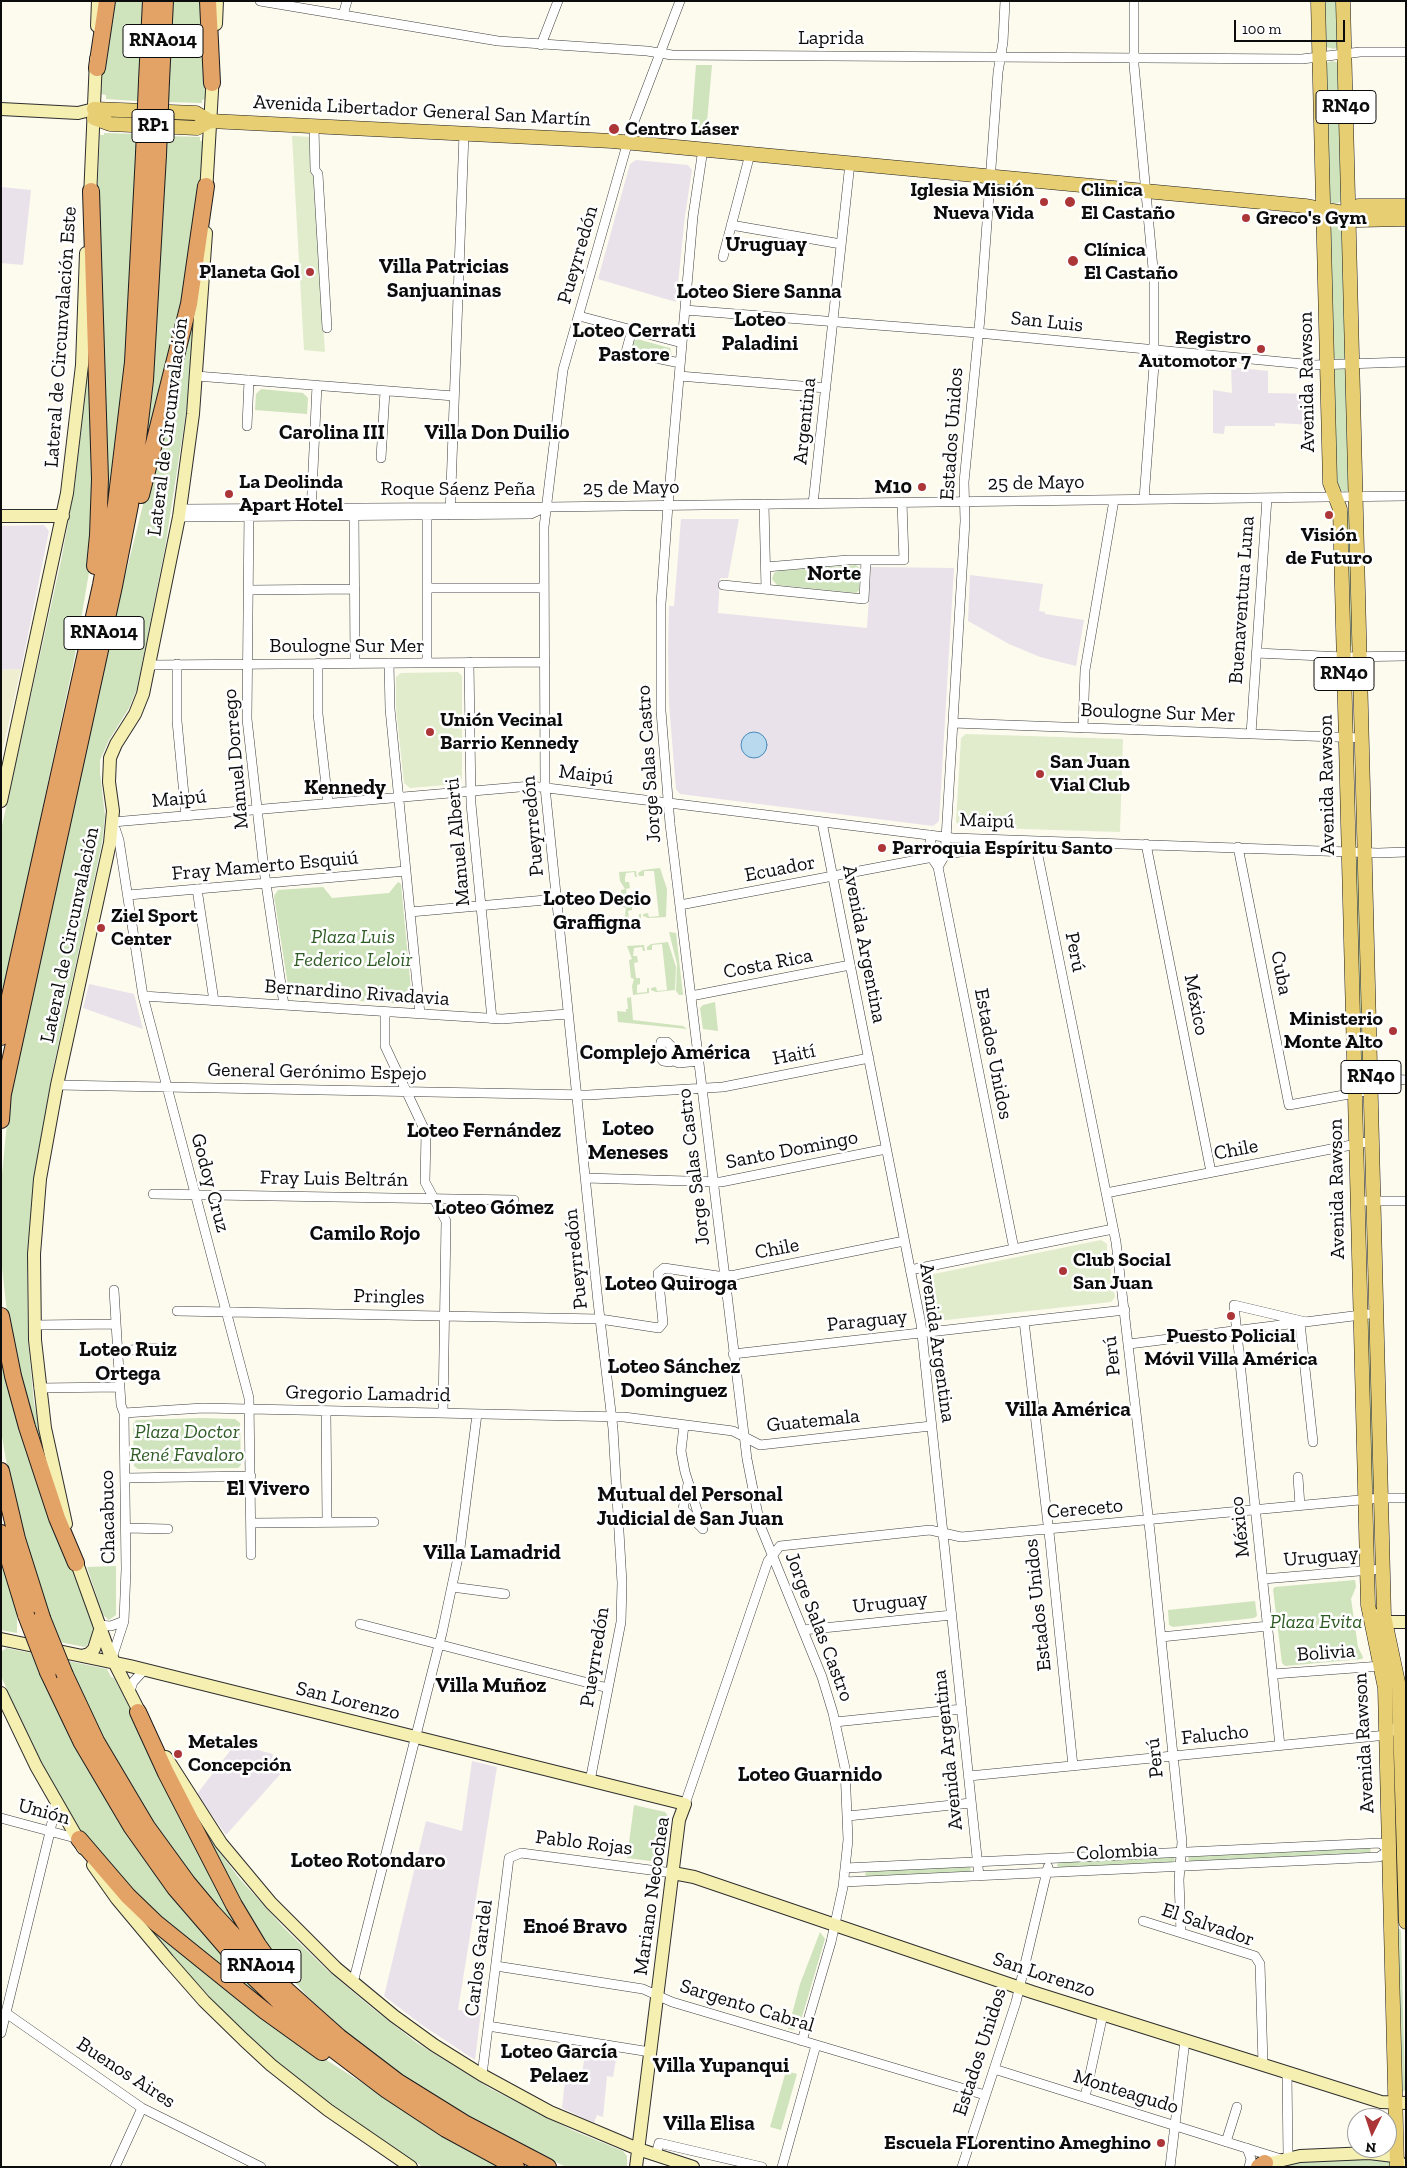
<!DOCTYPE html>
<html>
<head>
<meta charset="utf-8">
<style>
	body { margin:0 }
	#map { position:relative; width:1407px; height:2168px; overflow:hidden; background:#fdfaee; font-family:"Zilla Slab",serif }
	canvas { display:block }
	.frame { position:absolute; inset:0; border:2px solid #0c0c0c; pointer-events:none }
	.north { position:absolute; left:1347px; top:2108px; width:50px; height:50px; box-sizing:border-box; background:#fff; border:1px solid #9e9e9e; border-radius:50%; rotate:184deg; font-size:14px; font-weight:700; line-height:20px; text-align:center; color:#0c0c0c }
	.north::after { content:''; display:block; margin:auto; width:18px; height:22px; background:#ac3538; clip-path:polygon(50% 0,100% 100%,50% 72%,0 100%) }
	.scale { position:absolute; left:1234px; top:20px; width:111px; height:22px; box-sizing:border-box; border:2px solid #0c0c0c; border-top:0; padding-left:6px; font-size:15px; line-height:18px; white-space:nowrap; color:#0c0c0c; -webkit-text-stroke:4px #fff; paint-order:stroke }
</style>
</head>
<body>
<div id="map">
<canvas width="1407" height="2168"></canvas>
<div class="frame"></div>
<div class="north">N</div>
<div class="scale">100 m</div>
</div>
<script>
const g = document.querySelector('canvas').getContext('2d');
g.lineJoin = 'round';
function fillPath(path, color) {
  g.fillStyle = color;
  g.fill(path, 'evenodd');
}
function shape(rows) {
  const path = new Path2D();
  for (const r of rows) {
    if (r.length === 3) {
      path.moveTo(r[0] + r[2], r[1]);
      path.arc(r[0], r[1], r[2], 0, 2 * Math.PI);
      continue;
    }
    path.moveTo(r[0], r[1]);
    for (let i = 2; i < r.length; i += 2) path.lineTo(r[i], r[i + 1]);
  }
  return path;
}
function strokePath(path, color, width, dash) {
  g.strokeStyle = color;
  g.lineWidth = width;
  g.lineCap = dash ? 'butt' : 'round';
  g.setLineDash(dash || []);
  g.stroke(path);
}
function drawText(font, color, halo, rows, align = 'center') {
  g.font = font + ' "Zilla Slab",serif';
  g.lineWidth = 5;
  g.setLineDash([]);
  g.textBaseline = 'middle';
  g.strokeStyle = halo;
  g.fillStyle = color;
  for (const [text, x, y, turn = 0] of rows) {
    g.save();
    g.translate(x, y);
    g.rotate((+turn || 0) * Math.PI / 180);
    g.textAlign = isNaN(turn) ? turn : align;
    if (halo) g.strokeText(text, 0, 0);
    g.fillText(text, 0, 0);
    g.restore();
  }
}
const industrial = shape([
	[636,160,688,165,692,170,685,216,676,302,598,279,630,164],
	[1,187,31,190,23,265,1,263],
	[1231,367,1268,371,1268,393,1315,394,1315,425,1275,423,1275,426,1225,426,1224,434,1213,433,1213,390,1232,393],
	[681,519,739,519,728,578,720,578,718,613,867,628,871,567,954,568,939,821,933,826,680,794,676,789,669,704,668,651,669,606,674,606],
	[44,525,49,531,21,669,1,670,1,526],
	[970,575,1043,584,1039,611,1045,612,1045,614,1084,620,1076,666,1040,657,1009,644,968,621],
	[89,984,134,994,143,1029,83,1008],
	[233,1747,246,1750,247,1747,273,1754,272,1757,291,1762,226,1835,197,1794],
	[472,1761,497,1767,458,2010,481,2011,475,2060,422,2025,384,1996,426,1821,462,1831],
	[586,2049,617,2054,613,2077,607,2076,603,2117,597,2115,594,2123,562,2108,566,2071,582,2073]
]);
const farmland = shape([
	[21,669,1,757,1,670]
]);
const green = shape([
	[109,1,144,1,138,101,106,99,106,95,101,94,103,50],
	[172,1,206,1,205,99,202,100,202,103,168,102],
	[1324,1,1339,1,1338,47,1334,49,1326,47],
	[1332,61,1340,63,1344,200,1336,204,1329,202,1326,63],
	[696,65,712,65,706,133,691,132],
	[104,133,137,134,123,396,105,530,95,239,100,135,104,135],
	[166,136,200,137,200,141,203,141,197,241,145,450,154,355],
	[1337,224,1343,227,1348,357,1342,360,1333,358,1330,228],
	[90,282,93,549,74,660,1,1003,1,830,61,561,75,485,87,371],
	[196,292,187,406,165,548,137,689,129,708,109,740,100,760,100,773,105,816,102,843,53,1069,34,1176,27,1276,28,1340,34,1403,50,1474,28,1416,8,1322,1,1258,1,1185,6,1133,12,1088,112,629],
	[637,339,670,348,672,355,669,357,634,350,632,346,634,341],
	[1340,368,1348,370,1351,489,1345,492,1337,489,1334,370],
	[261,389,303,393,308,398,307,414,255,410,256,394],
	[1346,511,1351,511,1354,645,1352,646,1350,645],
	[856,565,860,568,859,590,856,593,777,585,772,579,774,573,778,571],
	[1355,859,1358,859,1364,1068,1362,1068,1360,1067],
	[660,868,667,889,666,917,648,918,643,916,643,914,648,913,649,917,659,916,654,871,644,871,644,876,639,876,638,873,643,870],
	[636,871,637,877,635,877,634,872,626,873,625,878,625,882,629,882,630,888,626,889,628,904,632,904,632,910,628,911,629,919,639,918,639,914,641,914,641,919,624,921,626,908,623,907,621,890,625,889,620,881,619,872],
	[398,882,401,884,412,1000,407,1004,295,997,289,992,274,896,278,890,323,887,332,898,389,893],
	[669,932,676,933,683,995,679,995,676,991,677,964],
	[668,942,676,967,675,990,656,992,651,990,651,988,656,987,657,991,667,990,662,944,652,945,652,950,647,950,647,947,651,944],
	[644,945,645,951,643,951,642,947,634,948,633,956,637,956,638,962,634,963,636,978,640,978,640,984,637,985,637,993,647,992,647,988,649,988,649,993,633,995,632,986,634,979,631,978,629,960,632,959,627,946],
	[631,997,633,1020,683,1026,687,1029,618,1022,617,1011,626,1012,626,1009,628,1009,627,998],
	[715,1002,718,1031,703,1029,700,1008,703,1005],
	[1368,1321,1371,1321,1375,1488,1373,1489,1371,1488],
	[1,1334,26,1433,94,1630,89,1643,85,1647,59,1642,49,1619,29,1555,9,1477,1,1431],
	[202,1418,235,1419,240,1423,241,1465,238,1468,138,1469,134,1466,133,1424,136,1420],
	[1,1561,17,1613,17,1633,1,1630],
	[116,1566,116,1615,109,1620,103,1615,87,1567],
	[1355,1580,1356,1587,1351,1599,1358,1647,1363,1657,1362,1659,1285,1666,1282,1663,1273,1589,1275,1587],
	[1255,1601,1257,1616,1254,1618,1173,1627,1169,1625,1168,1610],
	[6,1648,31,1653,80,1754,127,1832,288,2019,160,1924,84,1837,32,1746,1,1676,1,1652],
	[68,1661,107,1669,111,1677,114,1678,234,1911,254,1944,236,1930,186,1869,137,1798,89,1711],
	[634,1805,665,1812,669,1817,664,1858,658,1862,627,1858],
	[200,1826,239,1878,284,1928,327,1970,372,2008,417,2043,491,2089,574,2131,623,2151,627,2156,627,2167,566,2167,549,2159,493,2131,405,2077,357,2042,306,1995,270,1953,253,1928],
	[1370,1847,1371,1854,1190,1862,1188,1858,1189,1856],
	[1174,1856,1175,1863,1059,1868,1057,1866,1058,1862],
	[970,1866,971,1872,866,1877,865,1875,866,1871],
	[143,1920,292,2037,328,2061,433,2128,501,2167,423,2167,342,2113,275,2060,229,2017,176,1961],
	[1398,1929,1400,1929,1401,1932,1405,2090,1402,2092],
	[820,1932,825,1939,799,2027,793,2030,788,2029,800,1984],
	[786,2071,797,2074,781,2130,770,2127],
	[1389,2158,1392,2167,1272,2167,1288,2162]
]);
const pitch = shape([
	[292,136,311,137,325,352,304,350],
	[458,672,462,676,462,778,457,784,410,788,404,783,396,708,396,677,401,673],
	[966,734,1123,739,1120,832,961,827,956,822,961,738],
	[1101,1240,1107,1244,1107,1248,1115,1297,1111,1302,937,1321,932,1317,926,1281,929,1275]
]);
const water = shape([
	[754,745,13]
]);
const street = shape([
	[260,1,498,41,647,51,672,55,1302,59,1360,52,1406,52],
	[1134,1,1134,65,1154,279,1154,365,1144,499],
	[343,15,347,1],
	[541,45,558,1],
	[314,126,315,170,318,174,327,328],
	[703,149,693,216,668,505,661,604,661,711,670,824,747,1459,760,1525,822,1677,833,1713,845,1768,848,1840,843,1887,831,1942,802,2041],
	[731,225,841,244],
	[723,257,750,154],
	[685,310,978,333,1314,365,1406,362],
	[579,316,682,343],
	[632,330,626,352,680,363],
	[196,376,454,396],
	[679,376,826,388],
	[247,426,249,380],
	[381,458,385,391],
	[764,504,766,589],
	[813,504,850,163],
	[180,509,546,507,1406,496],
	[249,509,247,719,264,870,284,1005],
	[427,510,427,662],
	[354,511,355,663],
	[311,513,317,385],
	[450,515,464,133],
	[179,517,531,514,544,508],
	[766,567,848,560,904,560,902,502],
	[723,585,864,599,866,560],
	[427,588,544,588],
	[249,590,355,589],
	[1256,653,1344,657,1406,656],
	[469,662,471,804,492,1019],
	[318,663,318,714,328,803],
	[389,663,390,709,420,1014],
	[177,664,177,721,186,816],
	[149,665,545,662],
	[953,723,1362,738],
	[1083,728,1085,670,1114,500],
	[1251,734,1267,498],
	[822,822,921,1324,979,1876],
	[930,835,932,858,938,867,1014,1249],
	[1035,841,1116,1242,1150,1532,1182,1842,1179,1880,1181,1933],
	[1146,844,1211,1172],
	[1238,847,1289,1105,1371,1090],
	[938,867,945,855,965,521,964,482,980,318,998,72,1003,42,1005,1],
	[197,889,214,1001],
	[128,895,406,871],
	[680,905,1007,843],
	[410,912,557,899],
	[143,996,502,1019,568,1014],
	[691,996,850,965],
	[385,1012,385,1046,426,1133,425,1182,446,1221,443,1413],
	[661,1042,667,1042,671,1046,673,1058,670,1062,663,1061,659,1056,661,1042],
	[671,1060,679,1063,699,1061],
	[1366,1077,1406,1080],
	[57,1085,588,1095,723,1087,869,1058],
	[585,1178,721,1182,886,1149],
	[1106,1193,1372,1141],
	[153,1194,514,1200],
	[1358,1201,1406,1201],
	[910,1270,1113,1229],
	[177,1311,600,1319,659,1328,663,1323,658,1273,664,1268,718,1276,735,1275,904,1241],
	[1024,1321,1050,1541,1073,1766],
	[1300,1323,1313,1442],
	[35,1325,116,1324],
	[1129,1344,1377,1313],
	[118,1351,155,1348],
	[733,1354,1125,1310],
	[39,1388,120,1387],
	[326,1411,327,1522],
	[124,1413,203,1408,624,1417,733,1431,760,1445,931,1426],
	[684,1425,681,1451,685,1472,703,1529,683,1509,688,1484],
	[1298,1477,1300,1506],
	[125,1478,251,1476],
	[251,1523,374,1522],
	[126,1528,168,1529],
	[251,1555,249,1398,143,996,119,840,113,822,531,786,953,838,1378,853,1406,852],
	[1263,1579,1383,1569],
	[452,1587,505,1594],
	[360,1624,608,1688],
	[98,1625,111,1626,124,1621],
	[803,1630,952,1615],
	[1161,1637,1268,1626],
	[112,1658,124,1621,126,1569,124,1413,121,1405,114,1290],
	[1273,1674,1381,1666],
	[129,1694,133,1682,144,1670],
	[835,1722,962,1709],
	[1280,1746,1234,1305,1306,1322],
	[969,1776,1387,1735,1401,1723],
	[590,1781,621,1622,622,1583,613,1429,598,1302,545,787,544,527,563,370,632,127,680,1],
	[685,1804,768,1561,780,1546,930,1530,961,1537,1381,1498,1406,1498],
	[848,1816,971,1803],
	[1,1818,79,1839],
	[845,1868,1380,1843,1389,1850],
	[844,1882,1379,1857,1391,1849],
	[1143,1921,1255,1956,1260,1964,1263,2064],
	[496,1966,643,1989,672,2002,985,2095],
	[353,1983,442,1633,460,1548,477,1414],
	[6,2013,142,2108,261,2167],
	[488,2026,650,2052],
	[1,2033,50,1832,56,1802],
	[994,2069,1281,2159],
	[1287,2072,1288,2158],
	[482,2075,509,1858,521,1853,673,1873],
	[1085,2097,1103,2014],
	[1226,2142,1237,2107],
	[1247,2148,1251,2159,1249,2167],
	[656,2155,659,2143,762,2167],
	[115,2167,142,2108],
	[782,2167,816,2045],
	[962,2167,1016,2002,1048,1867],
	[1170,2167,1185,2040]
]);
const secondary = shape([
	[216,24,217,1],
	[97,26,98,1],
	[1,109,78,113,94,109],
	[206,193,213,74],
	[90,198,96,59],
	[1,516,63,516],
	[1,801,67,493,82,365,86,253],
	[66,1524,45,1428,35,1340,34,1254,40,1179,57,1085,110,843,113,811,109,782,110,758,116,744,135,714,143,694,179,517,193,414,206,233],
	[74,1555,109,1652,143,1719],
	[1378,1615,1385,1622,1406,1622],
	[1,1639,130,1666,685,1804,679,1820,636,2167],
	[82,1656,89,1654,94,1649,100,1630],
	[1,1693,36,1766,83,1848],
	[166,1757,221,1843,271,1903,336,1968,394,2016,434,2045,482,2075,550,2112,638,2149,693,2167],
	[93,1865,117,1899,168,1960,204,2001,244,2040,271,2065,328,2110,411,2167],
	[673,1873,694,1877,1032,1992,1381,2102,1406,2103],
	[1257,2166,1300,2156,1369,2153,1394,2156,1404,2167]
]);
const primary = shape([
	[1318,1,1330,483,1340,509,1368,1605,1385,1688,1397,2167],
	[1343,1,1384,1616,1399,1687,1406,1922],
	[94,109,196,113,210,121,612,141,1305,206,1349,214,1358,220,1406,219],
	[94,118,110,124,197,128,210,121],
	[1349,214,1358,206,1406,206]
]);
const highway = shape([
	[208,1,212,83],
	[97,68,107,1],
	[147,81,151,1],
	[161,81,165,1],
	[91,191,100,479,98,535,95,566],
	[141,495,189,304,206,186],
	[1,1037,101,585,116,504,133,362,144,154],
	[1,1103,114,586,130,505,145,380,158,155],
	[1,1120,3,1092],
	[1,1316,13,1376,27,1427,57,1518,76,1563],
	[1,1471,17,1539,42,1618],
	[1,1533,26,1615],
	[48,1672,82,1743,131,1826,175,1888,244,1968,289,2011,325,2043,387,2090,446,2129,516,2167],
	[65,1675,96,1741,147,1827,187,1882,212,1912,274,1979,339,2037,398,2082,464,2123,548,2167],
	[138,1712,166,1773,234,1905,258,1945,273,1966],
	[79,1839,128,1896,156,1923,265,2011,322,2052],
	[1259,2167,1265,2163]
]);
const highwayBridge = shape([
	[144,154,147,81],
	[158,155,161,81],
	[26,1615,48,1672],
	[42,1618,65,1675]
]);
const markers = [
	[614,129,6,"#ac3538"],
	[1044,202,5,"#ac3538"],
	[1070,202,6,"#ac3538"],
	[1246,218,5,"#ac3538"],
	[1073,261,6,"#ac3538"],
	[310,272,5,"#ac3538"],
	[1261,349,5,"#ac3538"],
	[922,487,5,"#ac3538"],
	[229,494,5,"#ac3538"],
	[1329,515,5,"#ac3538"],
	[430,732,5,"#ac3538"],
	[1040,774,5,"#ac3538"],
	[882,848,5,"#ac3538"],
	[101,928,5,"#ac3538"],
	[1393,1031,5,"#ac3538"],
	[1063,1271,5,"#ac3538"],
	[1231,1316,5,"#ac3538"],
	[178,1754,5,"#ac3538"],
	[1161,2143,5,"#ac3538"]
];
const shields = [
	[163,41,80],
	[1346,107,60],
	[153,126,42],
	[104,633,80],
	[1344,674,60],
	[1371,1077,60],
	[261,1966,80]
];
const shieldNames = [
	["RNA014",163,41],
	["RN40",1346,107],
	["RP1",153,126],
	["RNA014",104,633],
	["RN40",1344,674],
	["RN40",1371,1077],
	["RNA014",261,1966]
];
const streetNames = [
	["Laprida",831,38],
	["Avenida Libertador General San Martín",422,111,3],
	["Pueyrredón",578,255,-74],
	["San Luis",1047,322,6],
	["Lateral de Circunvalación Este",61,337,-86],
	["Avenida Rawson",1307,382,-91],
	["Argentina",805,421,-84],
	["Lateral de Circunvalación",168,427,-83],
	["Estados Unidos",952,434,-86],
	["25 de Mayo",1036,483,-1],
	["25 de Mayo",631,488,-1],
	["Roque Sáenz Peña",458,489],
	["Buenaventura Luna",1242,600,-86],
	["Boulogne Sur Mer",347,646],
	["Boulogne Sur Mer",1158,713,2],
	["Manuel Dorrego",236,759,-95],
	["Jorge Salas Castro",649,764,-94],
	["Maipú",586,775,7],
	["Avenida Rawson",1327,785,-91],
	["Maipú",179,799,-5],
	["Maipú",987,821,2],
	["Pueyrredón",533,826,-95],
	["Manuel Alberti",458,842,-95],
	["Fray Mamerto Esquiú",265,866,-5],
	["Ecuador",780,869,-11],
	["Lateral de Circunvalación",70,935,-78],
	["Avenida Argentina",864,944,79],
	["Perú",1075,952,79],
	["Costa Rica",768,964,-11],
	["Cuba",1281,973,79],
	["Bernardino Rivadavia",357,993,4],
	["México",1196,1005,79],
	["Estados Unidos",993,1054,79],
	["Haití",794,1055,-11],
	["General Gerónimo Espejo",317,1072,1],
	["Santo Domingo",792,1150,-11],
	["Chile",1236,1150,-11],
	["Jorge Salas Castro",694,1167,-97],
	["Fray Luis Beltrán",334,1179,1],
	["Godoy Cruz",210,1183,75],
	["Avenida Rawson",1337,1189,-91],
	["Chile",777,1249,-11],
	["Pueyrredón",576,1259,-96],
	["Pringles",389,1297,1],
	["Paraguay",867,1321,-6],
	["Avenida Argentina",937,1343,82],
	["Perú",1112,1356,-96],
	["Gregorio Lamadrid",368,1394,1],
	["Guatemala",813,1421,-6],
	["Cereceto",1085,1509,-5],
	["Chacabuco",108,1517,-91],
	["México",1240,1527,-96],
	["Uruguay",1321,1557,-5],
	["Uruguay",890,1603,-6],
	["Estados Unidos",1038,1605,-96],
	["Jorge Salas Castro",819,1627,69],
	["Bolivia",1326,1653,-4],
	["Pueyrredón",595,1657,-81],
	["San Lorenzo",348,1701,14],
	["Falucho",1215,1735,-6],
	["Avenida Rawson",1364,1743,-93],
	["Avenida Argentina",948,1750,-96],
	["Perú",1155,1758,-96],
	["Unión",44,1812,15],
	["Pablo Rojas",584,1843,7],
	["Colombia",1117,1852,-3],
	["Mariano Necochea",652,1896,-82],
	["El Salvador",1208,1925,19],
	["Carlos Gardel",479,1958,-83],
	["San Lorenzo",1044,1975,18],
	["Sargento Cabral",747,2006,17],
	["Estados Unidos",980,2052,-72],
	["Buenos Aires",126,2073,33],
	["Monteagudo",1126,2092,17]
];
const poiNames = [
	["Centro Láser",625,129],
	["Iglesia Misión",1034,190,"right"],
	["Nueva Vida",1034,213,"right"],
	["Clinica",1081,190],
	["El Castaño",1081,213],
	["Greco's Gym",1256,218],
	["Clínica",1084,250],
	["El Castaño",1084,273],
	["Planeta Gol",300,272,"right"],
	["Registro",1251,338,"right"],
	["Automotor 7",1251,361,"right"],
	["La Deolinda",239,482],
	["Apart Hotel",239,505],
	["M10",912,487,"right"],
	["Visión",1329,535,"center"],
	["de Futuro",1329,558,"center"],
	["Unión Vecinal",440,720],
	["Barrio Kennedy",440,743],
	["San Juan",1050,762],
	["Vial Club",1050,785],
	["Parroquia Espíritu Santo",892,848],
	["Ziel Sport",111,916],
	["Center",111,939],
	["Ministerio",1383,1019,"right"],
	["Monte Alto",1383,1042,"right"],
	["Club Social",1073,1260],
	["San Juan",1073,1283],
	["Puesto Policial",1231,1336,"center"],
	["Móvil Villa América",1231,1359,"center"],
	["Metales",188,1742],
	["Concepción",188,1765],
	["Escuela FLorentino Ameghino",1151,2143,"right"]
];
const parkNames = [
	["Plaza Luis",353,937],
	["Federico Leloir",353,960],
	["Plaza Doctor",187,1432],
	["René Favaloro",187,1455],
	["Plaza Evita",1316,1622]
];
const neighbourhoodNames = [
	["Uruguay",766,245],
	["Villa Patricias",444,267],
	["Sanjuaninas",444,291],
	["Loteo Siere Sanna",759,292],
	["Loteo",760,320],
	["Paladini",760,344],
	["Loteo Cerrati",634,331],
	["Pastore",634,355],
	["Carolina III",332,433],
	["Villa Don Duilio",497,433],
	["Norte",834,574],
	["Kennedy",345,788],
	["Loteo Decio",597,899],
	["Graffigna",597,923],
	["Complejo América",665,1053],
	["Loteo",628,1129],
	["Meneses",628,1153],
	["Loteo Fernández",484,1131],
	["Loteo Gómez",494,1208],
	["Camilo Rojo",365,1234],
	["Loteo Quiroga",671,1284],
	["Loteo Ruiz",128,1350],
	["Ortega",128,1374],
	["Loteo Sánchez",674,1367],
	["Dominguez",674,1391],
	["Villa América",1068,1410],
	["El Vivero",268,1489],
	["Mutual del Personal",690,1495],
	["Judicial de San Juan",690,1519],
	["Villa Lamadrid",492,1553],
	["Villa Muñoz",491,1686],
	["Loteo Guarnido",810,1775],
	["Loteo Rotondaro",368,1861],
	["Enoé Bravo",575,1927],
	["Loteo García",559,2052],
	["Pelaez",559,2076],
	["Villa Yupanqui",721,2066],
	["Villa Elisa",709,2124]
];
fillPath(industrial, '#eae2ea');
fillPath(farmland, '#f0eed1');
fillPath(green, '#cfe3bc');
fillPath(pitch, '#e0eccc');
fillPath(water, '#b8d9ee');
strokePath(water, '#488cbd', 1);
strokePath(street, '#3f3f3f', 10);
strokePath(secondary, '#2e2e2e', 14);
strokePath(primary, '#1d1d1d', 15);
strokePath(highway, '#1d1d1d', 18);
strokePath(street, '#fff', 9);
strokePath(secondary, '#f5efb1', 12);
strokePath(primary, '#e8ce73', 14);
strokePath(highway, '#e3a266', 16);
strokePath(highwayBridge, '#1d1d1d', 18, []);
strokePath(highwayBridge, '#e3a266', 16);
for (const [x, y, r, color] of markers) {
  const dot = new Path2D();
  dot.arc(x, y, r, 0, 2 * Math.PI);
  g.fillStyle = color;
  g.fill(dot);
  strokePath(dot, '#fff', 2);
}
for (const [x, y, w] of shields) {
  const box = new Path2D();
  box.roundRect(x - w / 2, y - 16.5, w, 33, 4);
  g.fillStyle = '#fff';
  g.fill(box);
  strokePath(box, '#0c0c0c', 1);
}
drawText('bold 19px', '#0c0c0c', null, shieldNames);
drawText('20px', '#0c0c0c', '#fff', streetNames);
drawText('bold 20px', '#0c0c0c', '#fff', poiNames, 'left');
drawText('italic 20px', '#2f5c25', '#fff', parkNames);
drawText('bold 21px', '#0c0c0c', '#fff', neighbourhoodNames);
</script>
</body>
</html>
